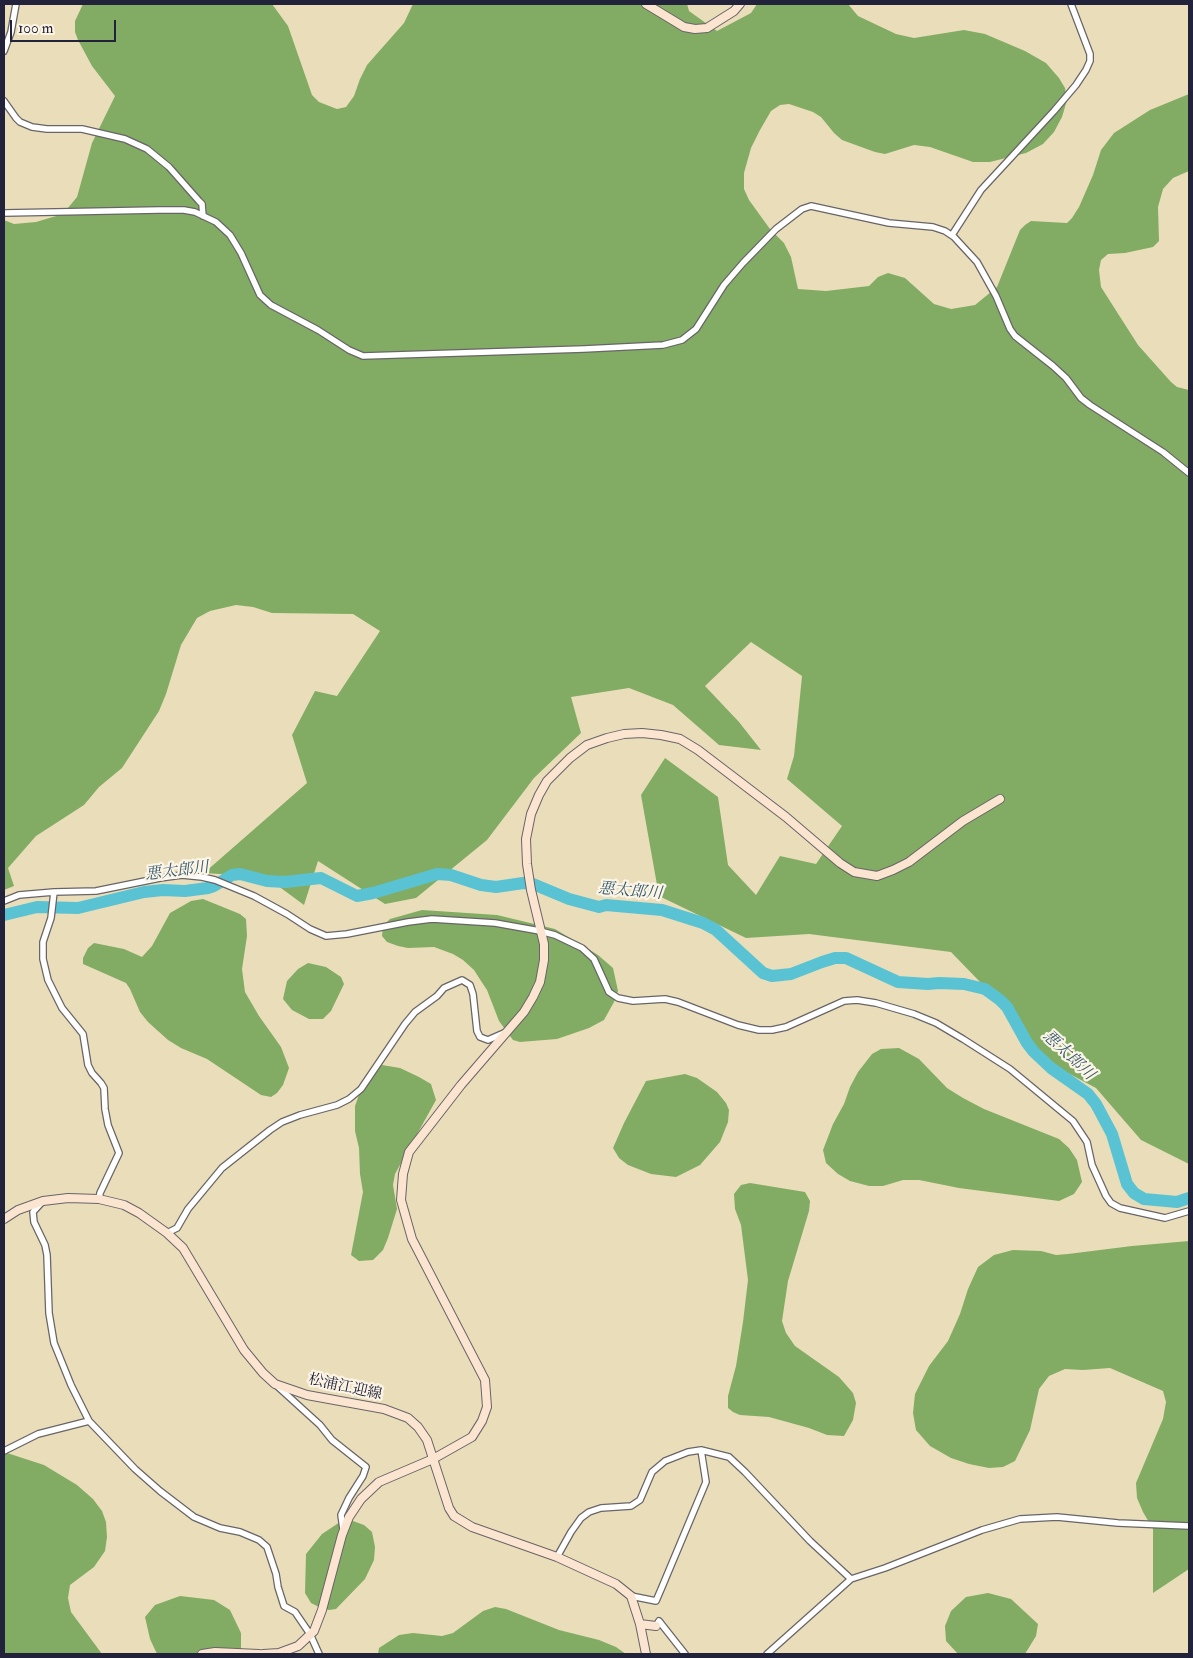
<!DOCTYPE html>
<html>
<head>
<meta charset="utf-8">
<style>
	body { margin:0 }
	#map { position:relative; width:1193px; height:1658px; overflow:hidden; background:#eadeba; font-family:"IM FELL Double Pica",serif }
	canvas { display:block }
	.frame { position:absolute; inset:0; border:5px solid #22223b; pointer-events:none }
	.scale { position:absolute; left:10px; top:20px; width:106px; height:22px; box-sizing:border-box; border:2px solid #22223b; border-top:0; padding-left:6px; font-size:15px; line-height:18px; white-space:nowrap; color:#22223b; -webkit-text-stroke:4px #fcf5e5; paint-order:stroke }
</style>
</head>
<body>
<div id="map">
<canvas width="1193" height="1658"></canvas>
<div class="frame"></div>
<div class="scale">100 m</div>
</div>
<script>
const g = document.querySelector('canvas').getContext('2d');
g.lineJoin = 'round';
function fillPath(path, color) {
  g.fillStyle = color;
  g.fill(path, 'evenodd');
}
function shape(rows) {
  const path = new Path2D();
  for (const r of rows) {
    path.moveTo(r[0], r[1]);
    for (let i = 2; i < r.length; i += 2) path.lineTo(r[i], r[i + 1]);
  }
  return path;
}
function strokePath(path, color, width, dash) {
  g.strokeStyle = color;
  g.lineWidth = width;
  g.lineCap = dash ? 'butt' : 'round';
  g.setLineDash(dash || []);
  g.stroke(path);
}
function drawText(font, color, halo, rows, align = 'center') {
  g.font = font + ' "IM FELL Double Pica","Noto Serif JP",serif';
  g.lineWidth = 4.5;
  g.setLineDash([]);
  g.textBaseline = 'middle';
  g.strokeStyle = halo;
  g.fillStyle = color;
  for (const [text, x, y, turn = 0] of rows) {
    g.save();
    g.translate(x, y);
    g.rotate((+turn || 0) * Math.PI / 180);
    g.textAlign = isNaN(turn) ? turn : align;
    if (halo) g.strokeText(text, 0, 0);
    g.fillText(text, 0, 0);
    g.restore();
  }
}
const forest = shape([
	[83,4,272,4,288,26,312,95,319,102,337,109,346,107,354,96,360,79,367,65,404,23,413,4,687,4,689,11,717,31,751,13,757,4,848,4,858,16,896,34,914,38,964,30,985,34,1025,51,1046,63,1059,78,1065,88,1067,100,1062,117,1054,132,1043,144,1026,153,990,162,973,162,930,147,914,145,885,154,875,152,842,140,834,133,821,117,813,112,789,104,780,105,771,111,760,130,751,148,744,173,744,189,749,200,770,229,784,243,791,257,798,289,826,291,869,286,878,277,888,273,905,278,934,304,951,309,975,305,997,287,1020,230,1025,225,1031,221,1067,223,1072,218,1079,207,1093,175,1101,150,1114,133,1150,110,1189,94,1189,171,1173,178,1163,189,1158,207,1159,241,1153,247,1125,253,1108,254,1101,260,1099,270,1101,287,1138,345,1171,382,1177,387,1189,390,1189,1164,1141,1140,1096,1088,1032,1054,1013,1028,1012,1015,951,952,809,934,746,938,659,896,641,795,665,758,718,797,728,865,756,895,780,856,816,864,842,826,787,779,794,756,802,676,751,642,705,686,739,722,761,750,719,745,673,705,629,688,571,697,581,733,534,778,487,840,416,898,385,904,318,861,304,905,266,877,204,873,307,783,292,735,315,691,337,696,380,631,353,614,272,613,253,607,236,605,210,611,197,618,181,645,166,694,159,711,122,768,99,787,84,805,36,836,8,868,14,886,4,890,4,220,14,224,36,222,63,214,77,197,92,143,115,96,92,66,78,40,75,32,75,21],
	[203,899,240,914,246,919,247,936,242,969,245,992,259,1016,281,1047,289,1068,283,1085,277,1093,271,1097,261,1095,207,1059,181,1048,168,1040,148,1022,140,1012,130,989,126,983,83,964,83,958,88,948,94,943,124,949,142,957,152,946,170,913,191,901],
	[422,910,497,915,555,929,598,955,613,968,618,991,614,1002,604,1020,589,1028,557,1039,520,1042,513,1040,499,1021,487,990,481,981,474,970,463,960,453,954,434,947,408,948,398,946,387,942,382,936,383,926,390,919],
	[308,963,326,967,341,977,344,984,331,1011,323,1019,309,1019,292,1010,283,999,287,981,298,969],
	[899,1048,919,1059,947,1088,963,1098,984,1109,1059,1139,1069,1148,1077,1160,1082,1182,1074,1194,1059,1201,959,1188,919,1180,903,1180,883,1186,869,1186,850,1181,838,1174,826,1163,823,1150,833,1124,844,1104,850,1087,858,1072,872,1054,881,1049],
	[382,1065,400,1068,419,1077,431,1084,436,1100,395,1174,393,1185,397,1209,388,1238,383,1250,373,1260,359,1261,351,1255,363,1192,360,1174,359,1148,355,1131,355,1106,361,1089,378,1067],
	[685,1074,697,1078,717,1092,726,1103,729,1110,728,1122,720,1142,700,1165,676,1177,651,1174,628,1165,619,1158,613,1148,624,1123,646,1081],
	[750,1183,805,1192,810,1201,809,1211,788,1281,782,1321,786,1333,795,1346,839,1377,853,1393,856,1403,853,1420,844,1436,827,1435,809,1428,769,1417,740,1415,733,1412,728,1408,728,1396,736,1366,743,1322,748,1280,741,1225,735,1209,734,1194,741,1185],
	[1189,1241,1189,1569,1153,1593,1153,1529,1143,1512,1137,1498,1136,1483,1163,1419,1166,1402,1163,1391,1110,1368,1083,1370,1065,1369,1049,1376,1039,1389,1030,1430,1015,1461,1003,1467,989,1468,969,1464,951,1458,930,1446,916,1430,913,1413,915,1394,929,1366,948,1341,960,1314,968,1289,978,1267,994,1255,1013,1250,1041,1251,1056,1255,1068,1254,1132,1246],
	[4,1452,44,1465,77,1485,93,1499,102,1511,106,1522,107,1537,105,1551,94,1567,70,1585,68,1598,71,1612,102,1654,4,1654],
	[353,1521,364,1525,372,1532,375,1547,374,1560,365,1579,336,1609,329,1610,321,1608,311,1603,305,1593,306,1554,322,1534,340,1522],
	[988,1593,1011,1599,1038,1624,1036,1636,1025,1654,958,1654,946,1641,945,1626,951,1611,966,1597],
	[180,1596,214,1600,230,1610,241,1633,241,1654,157,1654,150,1639,145,1617,155,1605],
	[495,1607,506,1609,559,1630,599,1640,616,1647,626,1654,378,1654,379,1648,399,1635,413,1633,442,1636,453,1633,483,1611]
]);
const river = shape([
	[4,915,37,907,78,908,144,892,163,890,185,891,208,888,214,886,232,875,240,874,267,881,285,882,321,878,357,896,373,893,437,874,451,875,481,885,496,887,523,883,533,884,569,899,599,907,606,905,662,910,703,923,716,930,763,973,772,976,791,974,822,962,835,958,846,958,898,982,928,984,939,983,964,984,985,989,1000,1000,1007,1007,1027,1043,1034,1052,1051,1068,1088,1094,1096,1104,1112,1134,1127,1184,1134,1193,1144,1199,1177,1202,1189,1198]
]);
const street = shape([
	[4,51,11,32,16,4],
	[4,101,16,118,20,122,32,127,47,129,82,129,125,139,147,149,169,167,199,201,202,204,203,216],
	[4,213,159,210,184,210,195,212,216,222,230,235,241,253,260,295,271,305,318,330,349,350,363,356,584,349,663,345,682,340,696,329,724,285,743,263,776,229,802,209,811,206,889,223,933,227,945,231,954,237,977,262,996,296,1010,329,1015,336,1053,366,1066,378,1081,398,1090,405,1163,452,1189,473],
	[952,235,981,190,1054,111,1076,85,1086,70,1090,61,1090,54,1071,4],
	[54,892,51,918,43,942,43,959,48,980,62,1008,83,1034,88,1065,92,1073,101,1083,104,1088,105,1109,108,1125,119,1153,100,1193,99,1199],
	[4,901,19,895,54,892,96,891,160,878,182,875,202,877,215,880,254,896,287,914,310,929,326,936,347,934,408,922,432,919,495,923,540,931,555,935,582,948,594,959,609,992,618,998,633,1001,665,999,678,1002,738,1025,759,1030,772,1030,786,1027,844,1001,857,1000,876,1003,914,1014,936,1023,963,1039,1010,1069,1073,1121,1087,1142,1092,1165,1106,1196,1111,1203,1120,1208,1165,1218,1189,1211],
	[43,1201,33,1212,34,1222,45,1245,47,1255,49,1313,54,1343,71,1385,89,1421,135,1469,160,1491,194,1517,220,1528,240,1532,259,1540,267,1547,276,1574,278,1587,284,1606,295,1612,310,1634,319,1654],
	[167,1233,177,1228,188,1209,222,1168,270,1130,282,1122,300,1115,337,1105,349,1099,361,1089,405,1024,415,1012,437,996,444,988,462,980,470,985,473,994,477,1031,480,1037,488,1040,504,1033],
	[276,1385,320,1425,332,1440,366,1467,363,1476,349,1498,341,1515,343,1529],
	[4,1451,38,1434,89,1421],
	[557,1557,571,1532,581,1518,589,1512,601,1508,631,1506,640,1500,652,1472,665,1461,688,1452,701,1450,729,1457,745,1472,810,1541,851,1579],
	[631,1596,656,1601,662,1587,706,1482,701,1450],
	[656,1626,659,1621,685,1654],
	[767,1654,851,1579,885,1568,982,1530,1020,1519,1057,1517,1118,1523,1189,1526]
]);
const secondary = shape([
	[646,4,684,27,695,29,707,28,734,11,740,4],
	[4,1219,18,1210,43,1201,68,1198,99,1199,124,1205,139,1213,167,1233,183,1248,244,1350,263,1373,275,1384,307,1395,384,1409,408,1418,418,1427,427,1440,449,1508,454,1516,472,1527,557,1557,616,1584,631,1596,640,1624,646,1654],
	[640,1624,656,1626],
	[202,1654,215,1652,259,1654],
	[263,1654,279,1653,298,1646,314,1631,322,1610,342,1535,349,1517,361,1499,379,1482,433,1459,472,1437,482,1421,487,1407,485,1380,412,1239,401,1200,403,1174,409,1152,461,1085,524,1012,533,997,540,982,544,960,544,944,531,890,527,864,526,839,531,814,539,795,547,781,570,758,587,745,607,738,624,734,642,733,661,735,680,739,698,750,786,817,840,863,854,872,877,876,893,870,909,862,963,821,1000,799]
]);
const streetNames = [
	["松浦江迎線",345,1388,12]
];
const waterNames = [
	["悪太郎川",177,872,-7],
	["悪太郎川",630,892,5],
	["悪太郎川",1068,1056,43]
];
fillPath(forest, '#82ac64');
strokePath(river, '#59c3d3', 12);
strokePath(street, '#686467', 8);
strokePath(secondary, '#686467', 10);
strokePath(street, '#fff', 5.5);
strokePath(secondary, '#fce5d0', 8);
drawText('15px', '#22223b', '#fcf5e5', streetNames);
drawText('italic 16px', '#355a70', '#fcf5e5', waterNames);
</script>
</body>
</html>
